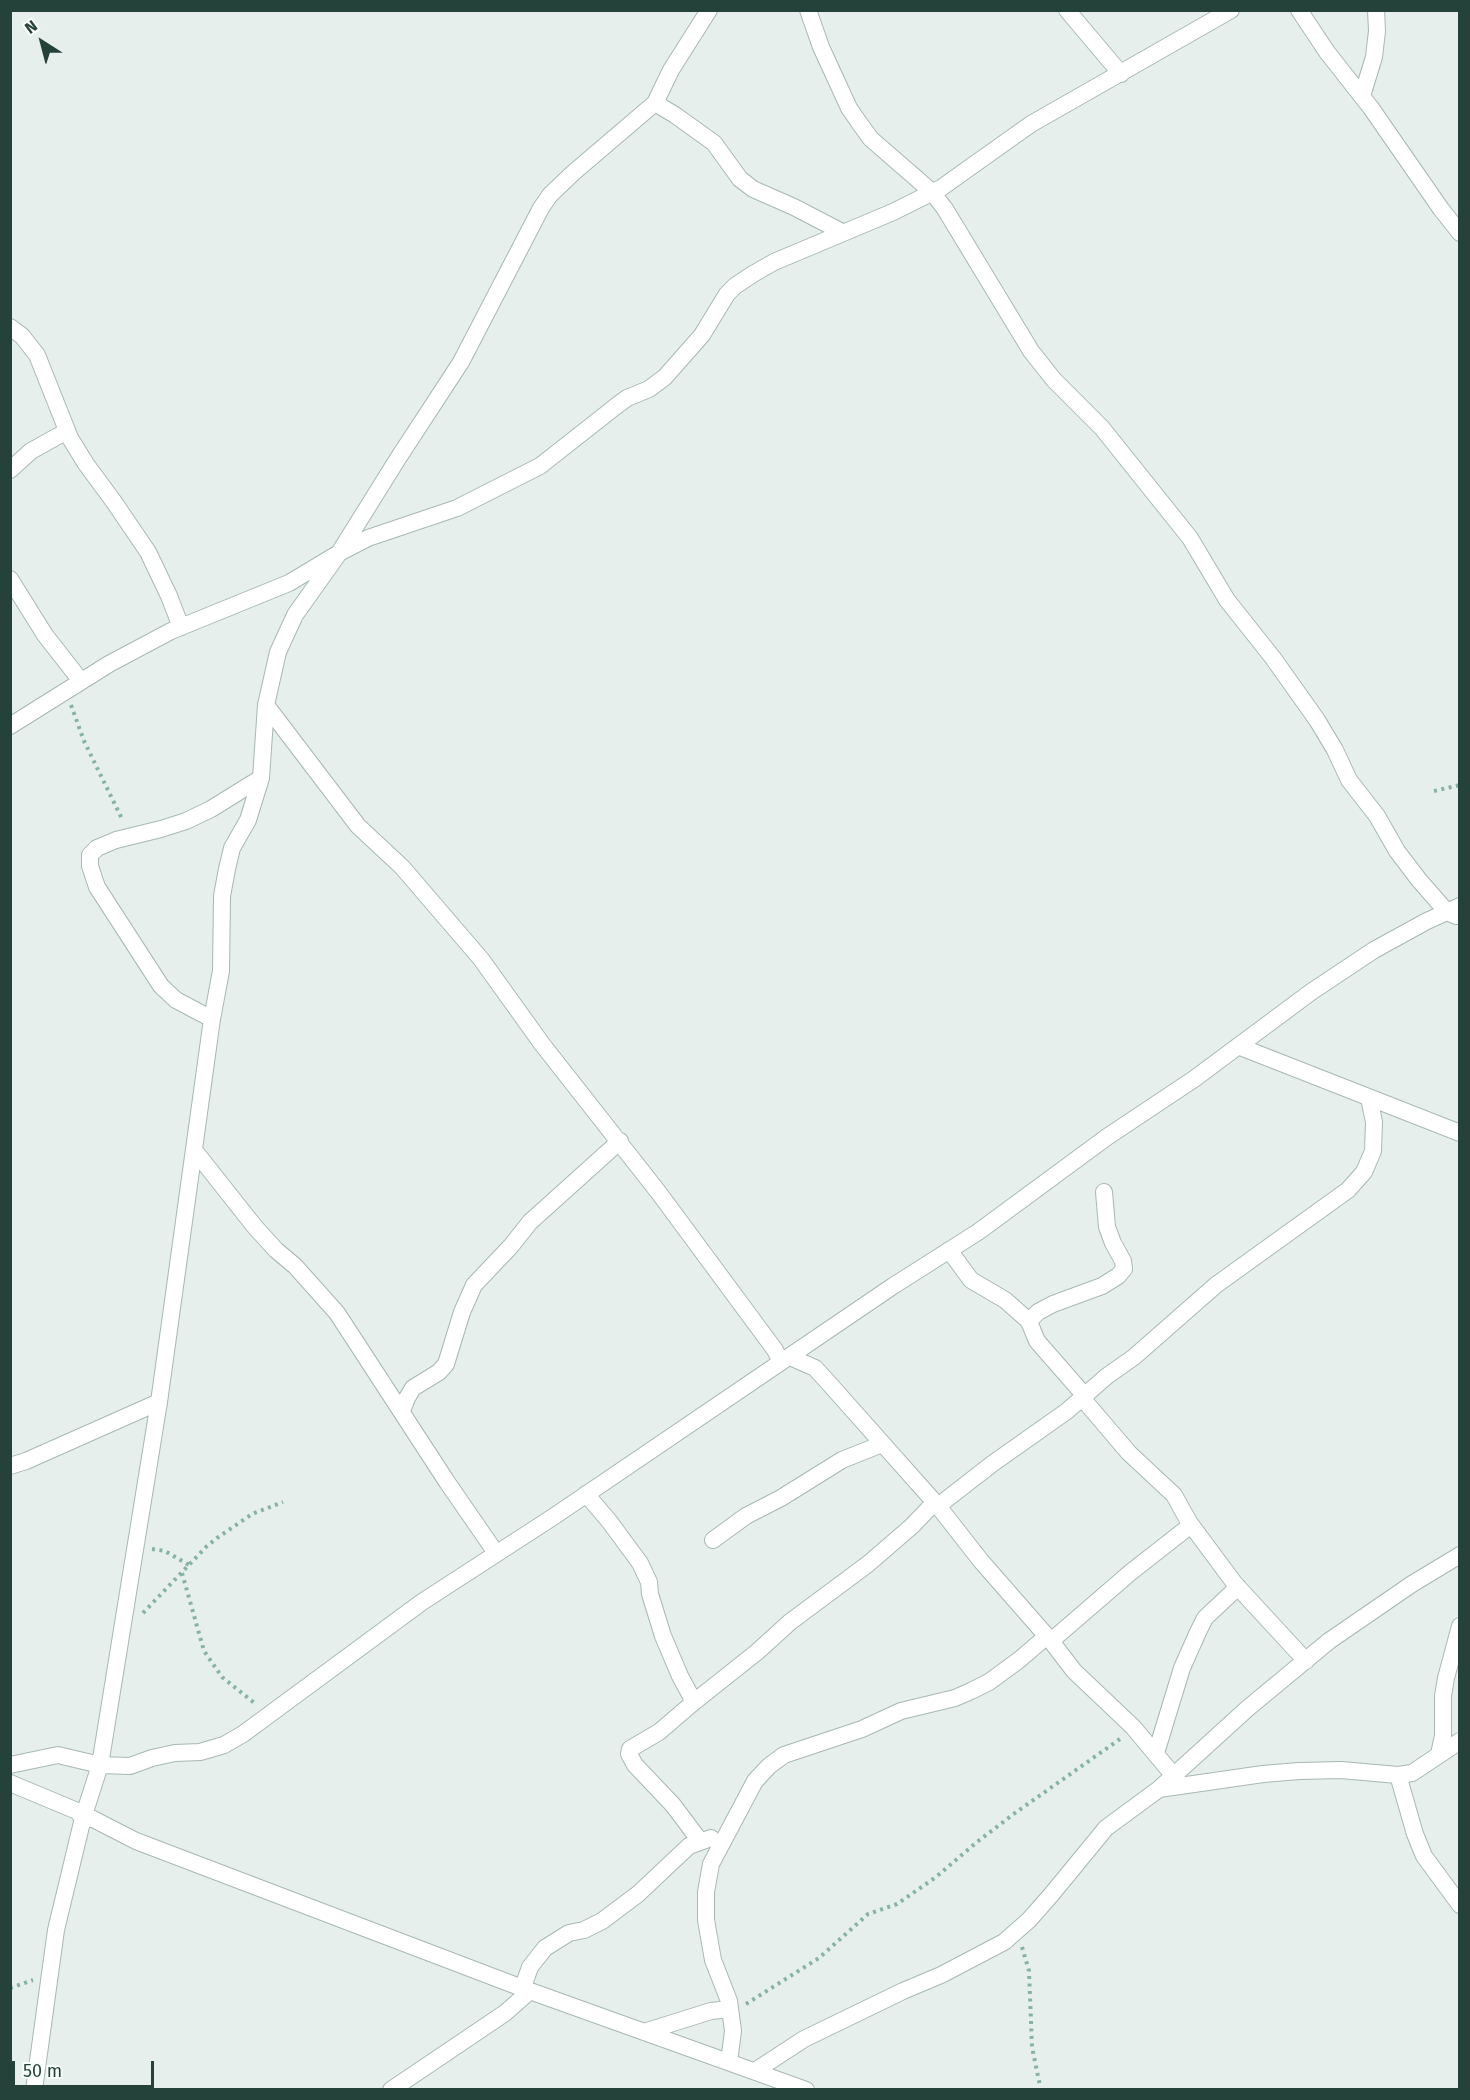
<!DOCTYPE html>
<html>
<head>
<meta charset="utf-8">
<style>
	body { margin:0 }
	#map { position:relative; width:1470px; height:2100px; overflow:hidden; background:#e6efeb; font-family:"Fira Sans",sans-serif }
	canvas { display:block }
	.frame { position:absolute; inset:0; border:12px solid #24423a; pointer-events:none }
	.north { position:absolute; left:12px; top:12px; width:60px; height:60px; -webkit-text-stroke:4px #f7fbf9; paint-order:stroke; rotate:324deg; font-size:16px; font-weight:700; line-height:24px; text-align:center; color:#24423a }
	.north::after { content:''; display:block; margin:auto; width:21px; height:27px; background:#24423a; clip-path:polygon(50% 0,100% 100%,50% 72%,0 100%) }
	.scale { position:absolute; left:12px; top:2061px; width:142px; height:27px; box-sizing:border-box; border:3px solid #24423a; border-top:0; padding-left:8px; font-size:18px; line-height:21px; white-space:nowrap; color:#24423a; -webkit-text-stroke:4px #f7fbf9; paint-order:stroke }
</style>
</head>
<body>
<div id="map">
<canvas width="1470" height="2100"></canvas>
<div class="frame"></div>
<div class="north">N</div>
<div class="scale">50 m</div>
</div>
<script>
const g = document.querySelector('canvas').getContext('2d');
g.lineJoin = 'round';
function shape(rows) {
  const path = new Path2D();
  for (const r of rows) {
    path.moveTo(r[0], r[1]);
    for (let i = 2; i < r.length; i += 2) path.lineTo(r[i], r[i + 1]);
  }
  return path;
}
function strokePath(path, color, width, dash) {
  g.strokeStyle = color;
  g.lineWidth = width;
  g.lineCap = dash ? 'butt' : 'round';
  g.setLineDash(dash || []);
  g.stroke(path);
}
const path = shape([
	[71,705,84,741,123,821],
	[1434,791,1460,785],
	[152,1549,165,1551,189,1565],
	[182,1573,204,1651,222,1677,257,1705],
	[143,1613,206,1547,217,1538,252,1514,283,1502],
	[1022,1947,1029,1971,1032,2047,1040,2086],
	[10,1988,33,1980],
	[746,2004,819,1958,868,1914,897,1904,936,1877,977,1842,1015,1813,1120,1739]
]);
const street = shape([
	[808,10,821,47,849,108,860,124,871,139,932,192,945,209,1031,351,1054,380,1102,428,1190,538,1227,600,1273,658,1317,720,1335,750,1349,780,1377,816,1397,851,1419,880,1447,912,1456,916],
	[1067,10,1121,74],
	[1299,10,1327,52,1371,108,1441,209,1460,233],
	[1362,96,1374,57,1377,31,1376,10],
	[655,103,675,115,714,143,740,179,753,189,794,207,842,232],
	[10,327,22,336,37,355,70,438,86,464,114,502,148,552,169,596,181,627],
	[10,470,31,451,67,431],
	[10,579,45,635,81,681],
	[266,705,358,826,402,867,481,959,542,1044,659,1193,775,1350,781,1362],
	[10,726,109,664,171,631,289,583,339,553,368,538,457,508,540,466,615,407,627,398,649,389,665,377,702,335,727,294,735,286,753,274,774,262,893,212,941,188,1031,124,1231,10],
	[212,1019,176,1000,161,986,97,887,90,866,90,855,97,848,116,840,161,829,186,821,211,809,261,778],
	[1238,1046,1460,1133],
	[194,1150,255,1227,276,1250,295,1266,337,1313,447,1482,496,1553],
	[949,1250,971,1280,1005,1300,1030,1322],
	[790,1357,815,1368,826,1380,938,1506,981,1561,1051,1641,1074,1671,1133,1727,1174,1776],
	[1085,1396,1037,1341,1030,1324,1031,1319,1038,1312,1053,1304,1102,1286,1118,1276,1124,1269,1123,1261,1113,1243,1107,1227,1104,1192],
	[1082,1398,1129,1453,1174,1495,1189,1522,1235,1584,1306,1661],
	[402,1411,407,1398,413,1388,439,1372,446,1364,462,1312,474,1285,511,1246,530,1222,620,1141],
	[10,1466,26,1461,159,1402],
	[586,1494,609,1521,640,1563,649,1582,650,1594,663,1636,680,1676,694,1702],
	[938,1506,992,1464,1067,1411,1107,1376,1134,1357,1216,1285,1348,1190,1364,1172,1373,1151,1374,1122,1369,1098],
	[713,1540,746,1516,781,1498,842,1460,882,1444],
	[1051,1641,1131,1572,1191,1525],
	[1156,1753,1182,1668,1198,1632,1205,1618,1238,1587],
	[1439,1754,1443,1736,1443,1696,1446,1678,1460,1626],
	[10,1765,58,1755,100,1765,130,1766,152,1758,175,1753,200,1752,224,1745,243,1734,422,1602,553,1517,893,1286,978,1232,1107,1137,1194,1079,1311,992,1374,950,1427,921,1460,906],
	[1398,1775,1415,1834,1424,1856,1460,1905],
	[10,1783,77,1811,83,1818,93,1819,136,1841,530,1991,806,2090],
	[1159,1789,1263,1774,1299,1771,1341,1770,1398,1775,1412,1773,1460,1741],
	[700,1841,673,1805,635,1765,629,1754,630,1749,659,1732,694,1702,757,1652,790,1622,868,1564,912,1526,934,1503],
	[523,1987,530,1967,545,1948,569,1933,584,1930,602,1921,638,1894,689,1846,711,1838],
	[644,2032,711,2011,730,2009],
	[729,2062,733,2031,729,2001,713,1960,706,1920,706,1892,711,1864,755,1781,769,1766,784,1755,862,1729,901,1711,955,1698,971,1691,989,1682,1019,1660,1047,1636],
	[755,2071,804,2039,903,1991,941,1975,1004,1942,1029,1920,1051,1895,1106,1828,1159,1789,1248,1708,1329,1641,1412,1584,1460,1555],
	[34,2090,56,1930,83,1818,100,1765,159,1402,212,1019,221,971,222,896,227,869,232,848,248,820,261,778,266,705,278,652,295,615,339,553,397,460,461,362,541,208,550,195,573,173,655,103,671,70,709,10],
	[391,2090,505,2013,530,1991]
]);
strokePath(street, '#a8b8b2', 18);
strokePath(path, '#86b3a5', 4, [3, 4.5]);
strokePath(street, '#fff', 16);
</script>
</body>
</html>
